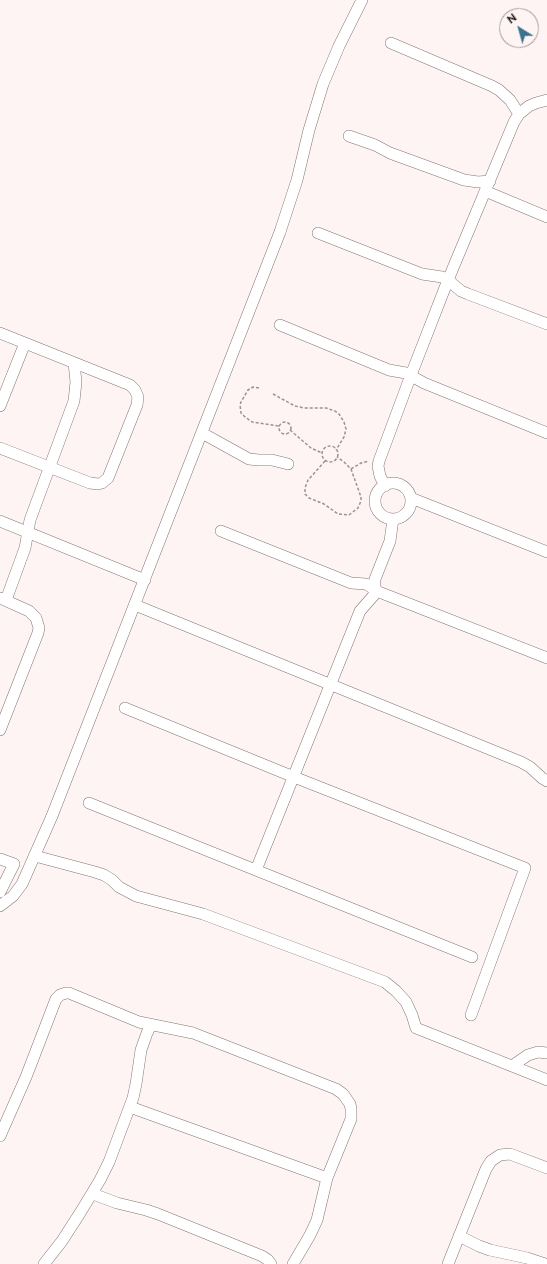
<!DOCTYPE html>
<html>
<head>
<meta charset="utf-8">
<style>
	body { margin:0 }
	#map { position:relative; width:547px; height:1264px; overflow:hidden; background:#fdf4f3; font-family:Raleway,sans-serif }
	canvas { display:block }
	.north { position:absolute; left:499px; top:8px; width:40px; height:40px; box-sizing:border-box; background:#fdf4f3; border:1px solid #a49c9b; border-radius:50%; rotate:323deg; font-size:11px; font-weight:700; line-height:16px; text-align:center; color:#1e1918 }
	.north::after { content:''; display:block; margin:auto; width:14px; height:18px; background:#3b738e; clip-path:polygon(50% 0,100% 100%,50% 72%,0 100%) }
</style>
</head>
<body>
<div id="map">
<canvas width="547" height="1264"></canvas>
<div class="north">N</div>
</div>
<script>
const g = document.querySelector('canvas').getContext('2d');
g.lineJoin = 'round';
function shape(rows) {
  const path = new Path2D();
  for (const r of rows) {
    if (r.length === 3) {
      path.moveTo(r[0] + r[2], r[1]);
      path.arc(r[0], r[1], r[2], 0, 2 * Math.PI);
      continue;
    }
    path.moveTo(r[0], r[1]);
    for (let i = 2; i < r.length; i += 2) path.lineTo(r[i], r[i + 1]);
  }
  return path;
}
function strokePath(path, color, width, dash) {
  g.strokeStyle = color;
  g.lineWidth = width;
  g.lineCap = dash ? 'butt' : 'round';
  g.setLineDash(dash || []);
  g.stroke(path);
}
const path = shape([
	[259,388,253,387,248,390,241,402,240,405,241,413,244,416,252,422,279,426],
	[273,394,295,406,304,408,326,408,335,411,339,414,344,422,346,429,344,437,336,450],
	[285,428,6],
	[290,430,311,448,322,453],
	[330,454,8],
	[325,461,308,480,305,488,305,494,309,498,324,504,338,514,349,515,358,508,361,501,361,497,351,469,344,462,337,457],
	[351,469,361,463,369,461]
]);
const minor = shape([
	[391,43,492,86,499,90,510,100,519,114],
	[349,136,375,145,390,153,464,180,478,182,490,181],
	[485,191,547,217],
	[318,233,422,274,442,277,448,280,461,291,468,294,547,324],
	[280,325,389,370,406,373,424,383,547,433],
	[0,333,130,385,135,390,138,397,137,405,108,478,102,483,98,484,90,483,0,448],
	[0,406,25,343],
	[202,433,249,459,259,460,272,460,288,464],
	[393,501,18],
	[385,486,380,476,378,466,379,461,411,375,448,280,514,122,519,114,529,106,536,103,547,100],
	[411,498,547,552],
	[0,521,145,580],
	[221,531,351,583,366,584,379,592,547,658],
	[0,598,29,611,36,618,39,628,38,633,0,730],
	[6,600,25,548,30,520,74,401,76,382,74,363],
	[135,605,521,762,530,767,542,778,547,781],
	[125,708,294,777,525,868,471,1015],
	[89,803,472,957],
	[35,856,95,872,104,875,112,880,119,887,136,896,203,914,385,982,396,991,406,1002,412,1015,416,1028,547,1080],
	[0,859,14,864,0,892],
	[256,870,360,611,374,595,375,579,390,541,393,519],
	[0,906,13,896,22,884,52,816,280,232,297,180,309,130,323,84,339,46,362,0],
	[512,1066,528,1055,538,1052,547,1053],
	[130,1107,327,1178],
	[0,1136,26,1077,56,999,60,995,66,993,69,993,139,1022,193,1033,336,1089,343,1094,350,1104,351,1109,351,1119,327,1178,317,1220,310,1235,293,1264],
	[93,1194,117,1203,146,1210,158,1214,262,1256,268,1260,271,1264],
	[459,1236,479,1246,490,1250,527,1258,545,1264],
	[44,1264,62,1241,80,1213,100,1180,109,1162,133,1098,136,1084,141,1050,147,1033,151,1025],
	[448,1264,486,1169,491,1161,500,1155,510,1154,547,1168]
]);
strokePath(minor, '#827673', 12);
strokePath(path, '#9a9392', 1.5, [3, 2]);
strokePath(minor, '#fff', 11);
</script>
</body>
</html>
